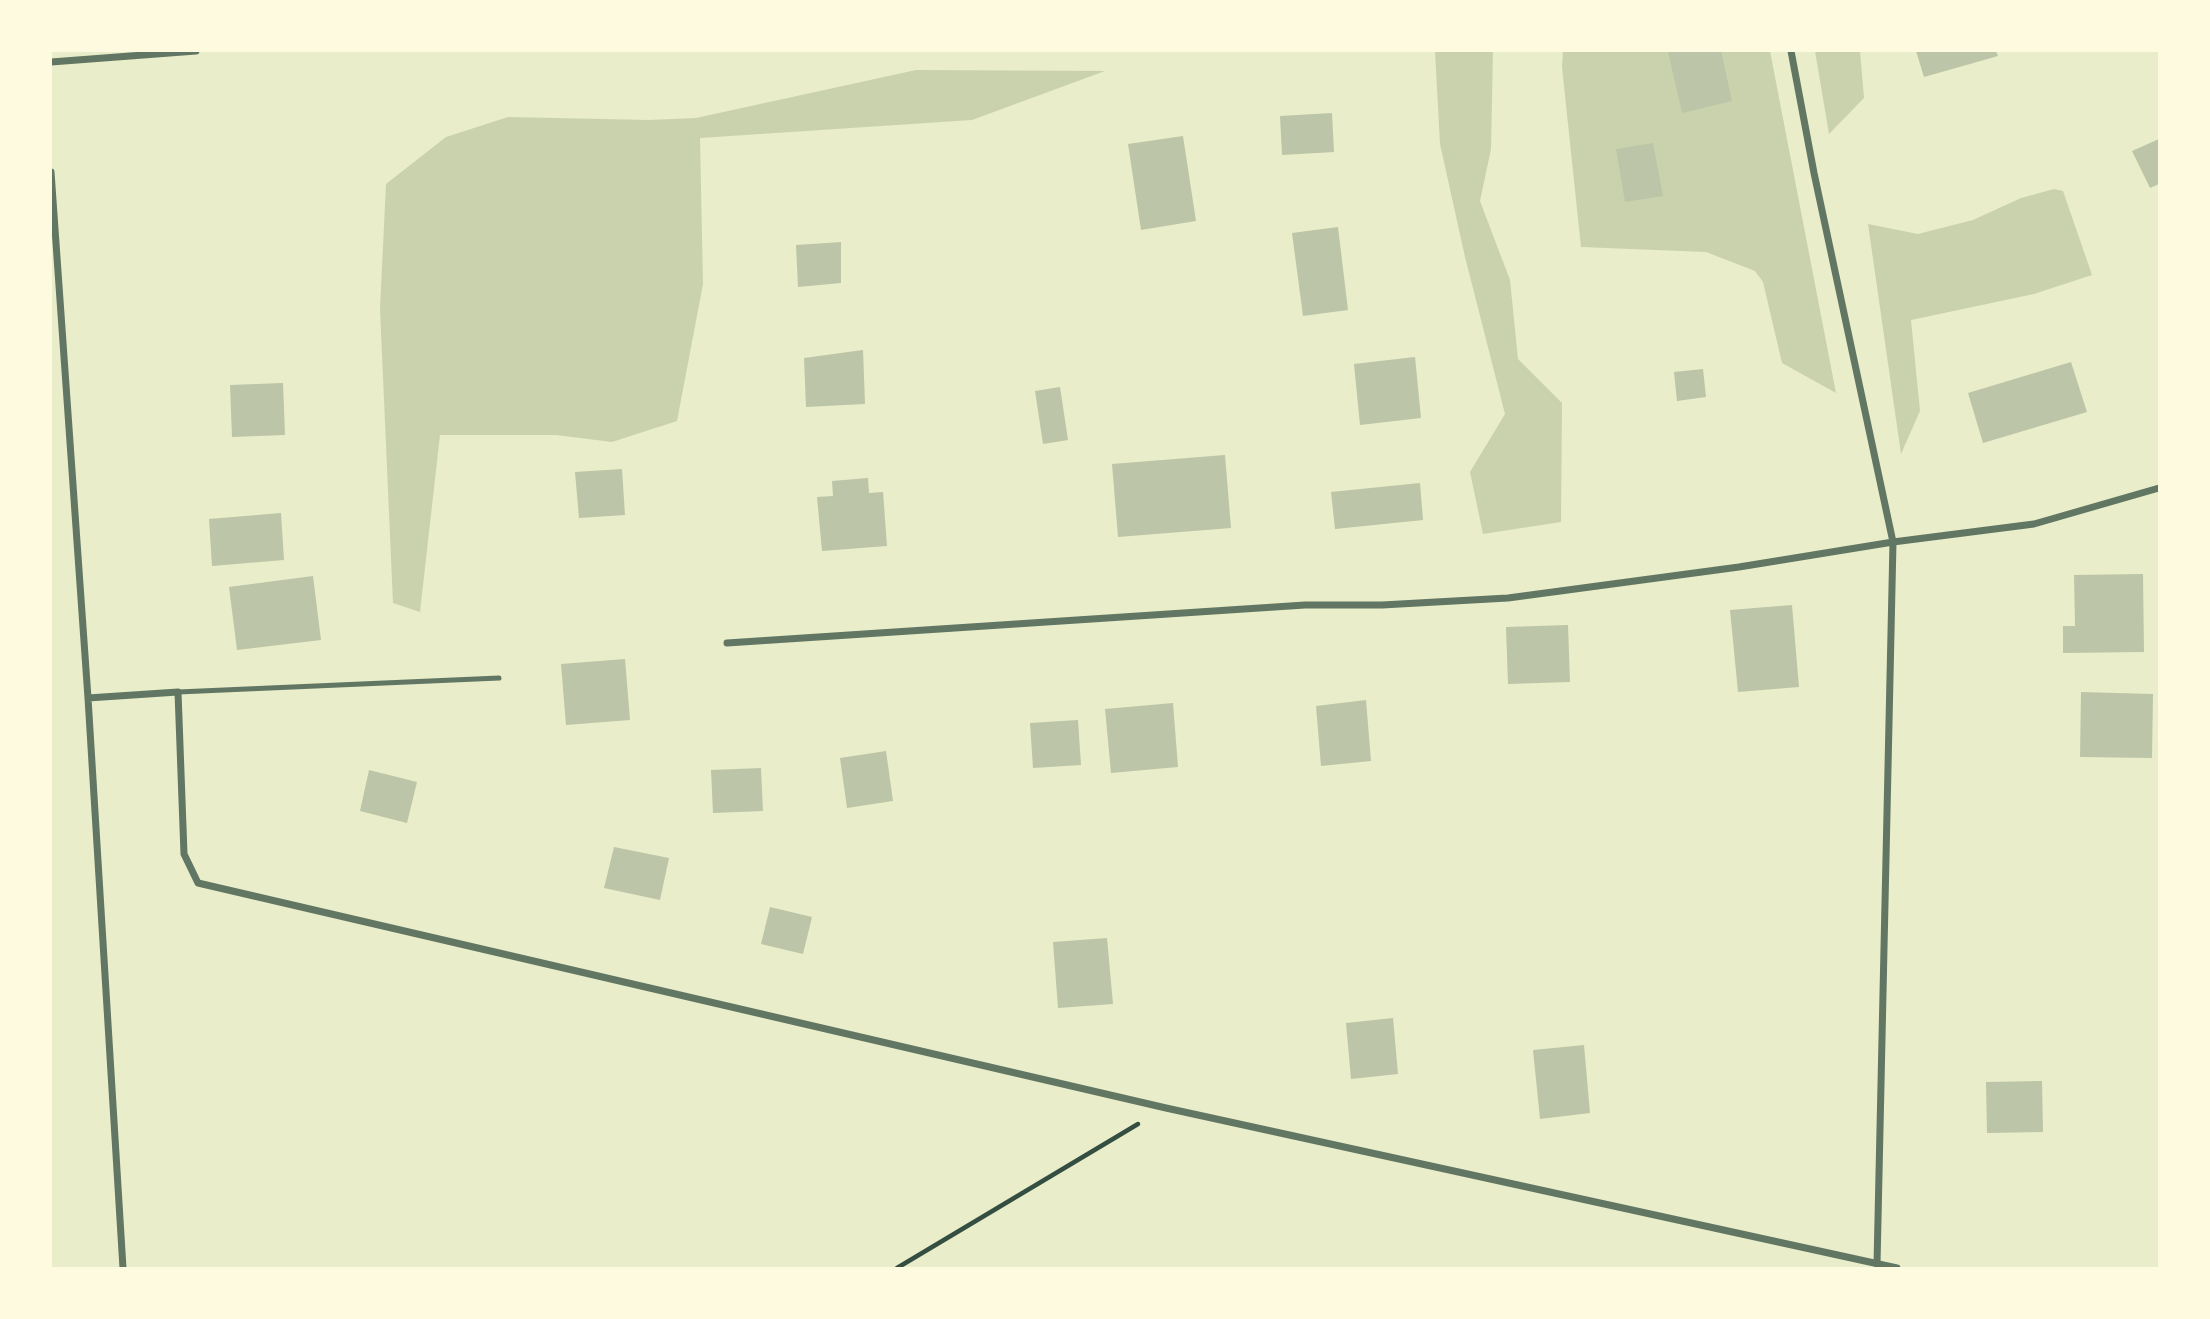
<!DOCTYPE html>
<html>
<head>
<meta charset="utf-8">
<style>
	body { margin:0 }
	#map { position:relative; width:2210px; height:1319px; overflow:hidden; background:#e9edc9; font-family:"Roboto Serif",serif }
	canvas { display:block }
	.frame { position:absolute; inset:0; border:52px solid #fefae0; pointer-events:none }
</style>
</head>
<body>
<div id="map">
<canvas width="2210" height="1319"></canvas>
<div class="frame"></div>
</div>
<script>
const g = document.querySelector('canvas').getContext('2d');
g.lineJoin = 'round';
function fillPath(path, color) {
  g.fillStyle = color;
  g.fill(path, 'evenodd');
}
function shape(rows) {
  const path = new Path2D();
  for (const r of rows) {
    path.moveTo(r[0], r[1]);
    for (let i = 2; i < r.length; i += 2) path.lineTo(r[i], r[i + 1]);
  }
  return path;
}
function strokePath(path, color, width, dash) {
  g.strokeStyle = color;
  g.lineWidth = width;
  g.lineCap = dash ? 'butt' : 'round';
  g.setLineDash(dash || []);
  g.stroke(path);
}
const green = shape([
	[1435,51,1493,51,1491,149,1480,201,1510,280,1518,359,1562,403,1561,522,1483,534,1470,472,1505,414,1465,257,1440,144],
	[1563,51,1770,51,1836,393,1782,363,1763,282,1755,271,1706,252,1581,247,1562,67],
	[1815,51,1860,51,1864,98,1829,134],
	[916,70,1105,71,972,120,700,138,703,284,677,421,612,442,556,435,440,435,420,612,393,603,380,309,386,184,446,137,508,117,649,120,696,118],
	[2054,189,2063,191,2092,275,2034,294,1911,320,1920,411,1901,454,1868,224,1918,234,1973,220,2021,198]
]);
const building = shape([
	[1672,51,1721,51,1732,101,1682,113,1668,52],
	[1916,51,1996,51,1998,56,1924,77],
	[1332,113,1334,152,1282,155,1280,116],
	[1183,136,1196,221,1141,230,1128,144],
	[2159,139,2159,184,2150,188,2132,151],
	[1653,143,1663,196,1625,202,1616,149],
	[1338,227,1348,310,1303,316,1292,233],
	[841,242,841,283,798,287,796,245],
	[863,350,865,404,806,407,804,358],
	[1415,357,1421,418,1360,425,1354,364],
	[2071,362,2087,412,1983,443,1968,393],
	[1703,369,1706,397,1677,401,1674,372],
	[283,383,285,435,232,437,230,385],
	[1060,387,1068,440,1043,444,1035,391],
	[1225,455,1231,528,1118,537,1112,464],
	[622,469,625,515,579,518,575,472],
	[868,478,869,493,883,492,887,546,822,551,817,497,833,496,832,481],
	[1420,483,1423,520,1335,529,1331,492],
	[281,513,284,560,212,566,209,519],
	[2143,574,2144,652,2063,653,2063,626,2075,626,2074,575],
	[313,576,321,640,237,650,229,587],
	[1792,605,1799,687,1738,692,1730,610],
	[1568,625,1570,682,1508,684,1506,627],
	[625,659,630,720,566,725,561,664],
	[2081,692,2153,694,2152,758,2080,757],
	[1366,700,1371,761,1321,766,1316,706],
	[1173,703,1178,767,1111,773,1105,709],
	[1078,720,1081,765,1033,768,1030,723],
	[886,751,893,801,847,808,840,758],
	[761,768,763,811,713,813,711,770],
	[369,770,417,782,407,823,360,811],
	[614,847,669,858,660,900,604,888],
	[770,907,812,917,803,954,761,944],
	[1107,938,1113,1004,1058,1008,1053,942],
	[1393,1018,1398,1074,1351,1079,1346,1023],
	[1584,1045,1590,1113,1540,1119,1533,1050],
	[2042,1081,2043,1132,1987,1133,1986,1082]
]);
const path = shape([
	[897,1268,1138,1124]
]);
const service = shape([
	[178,692,499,678]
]);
const minor = shape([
	[1791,51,1814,173,1893,542,1877,1264],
	[51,62,196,51],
	[51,172,88,698,123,1268],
	[727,643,1305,605,1382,605,1508,598,1739,567,1893,542,2034,524,2159,488],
	[88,698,178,692,184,854,198,883,1166,1108,1897,1268]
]);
fillPath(green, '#cad2ad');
fillPath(building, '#bcc5a7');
strokePath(path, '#344e41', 4.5);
strokePath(service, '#617663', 5);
strokePath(minor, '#617663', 7);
</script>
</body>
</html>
